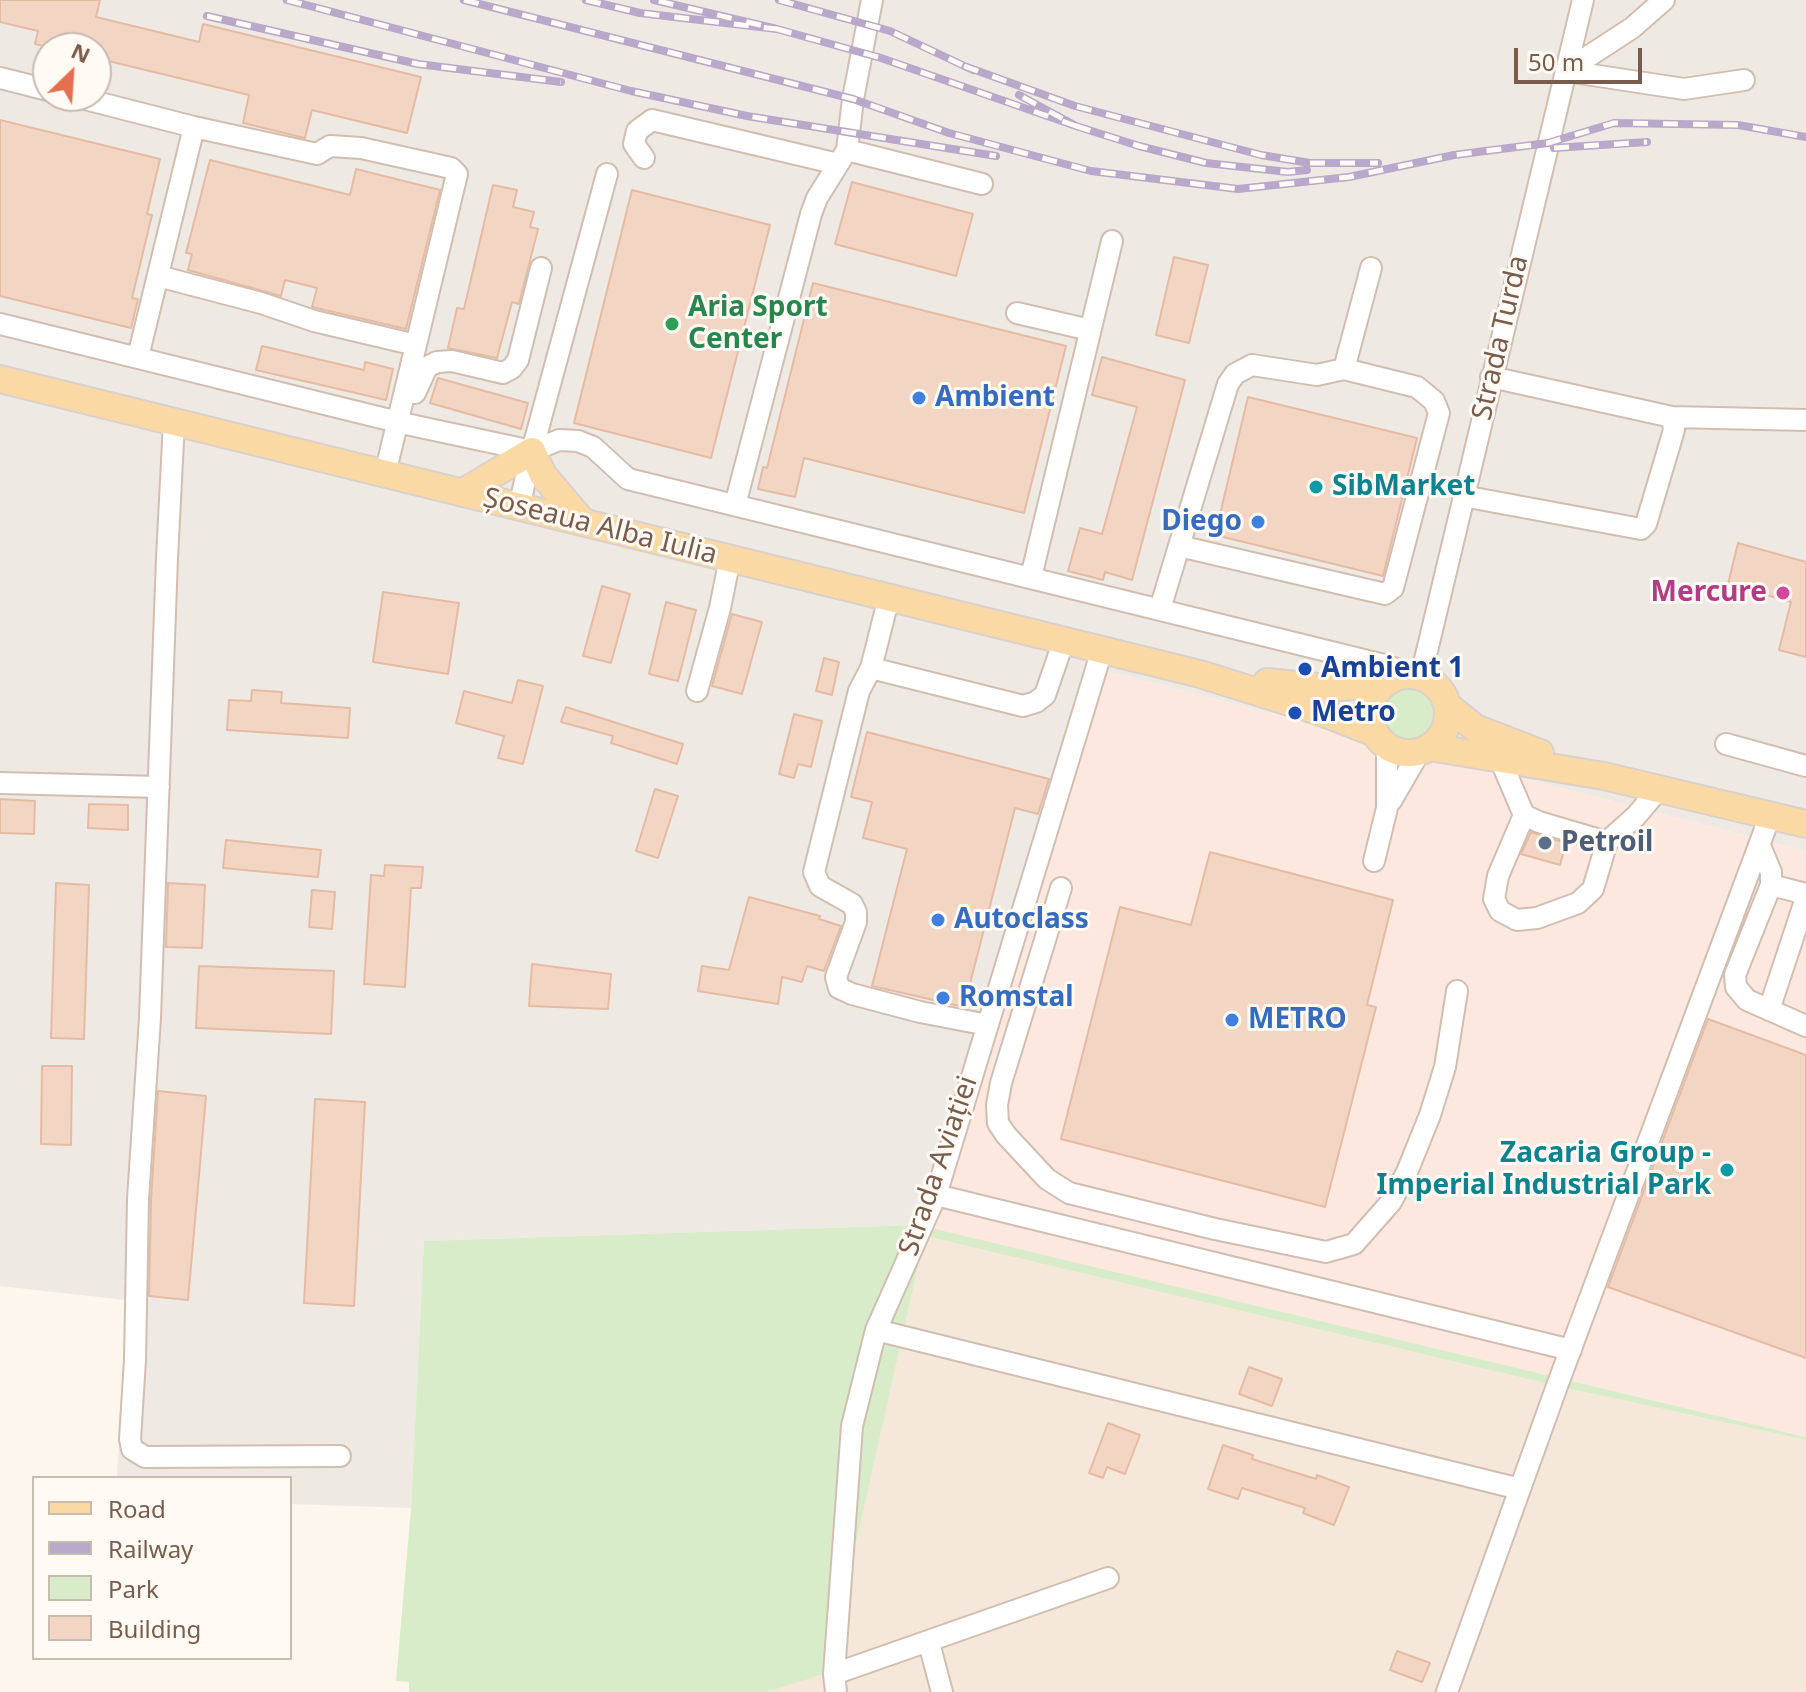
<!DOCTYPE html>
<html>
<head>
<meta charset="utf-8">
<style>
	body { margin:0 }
	#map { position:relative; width:1806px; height:1692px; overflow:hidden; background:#fdf6ec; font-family:"Noto Sans",sans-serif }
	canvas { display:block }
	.legend { position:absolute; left:32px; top:1476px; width:260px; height:184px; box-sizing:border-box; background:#fffaf3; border:2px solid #cabbb1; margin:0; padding:10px 14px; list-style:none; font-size:24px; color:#7a5c4d }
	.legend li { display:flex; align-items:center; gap:16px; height:40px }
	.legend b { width:40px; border:2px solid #cabbb1 }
	.north { position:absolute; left:32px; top:32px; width:80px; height:80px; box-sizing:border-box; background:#fffaf3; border:2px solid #cabbb1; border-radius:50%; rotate:25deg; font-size:22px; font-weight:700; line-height:32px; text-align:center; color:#7a5c4d }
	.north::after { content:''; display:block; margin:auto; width:28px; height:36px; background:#e76f51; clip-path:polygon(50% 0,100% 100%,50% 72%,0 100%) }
	.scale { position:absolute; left:1514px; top:48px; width:128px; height:36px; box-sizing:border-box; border:4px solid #7a5c4d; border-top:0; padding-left:10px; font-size:24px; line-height:28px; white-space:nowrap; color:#7a5c4d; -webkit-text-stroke:6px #fffaf3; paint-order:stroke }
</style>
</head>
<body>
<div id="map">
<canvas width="1806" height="1692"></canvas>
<ul class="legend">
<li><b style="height:10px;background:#fbd9a5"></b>Road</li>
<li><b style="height:10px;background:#b9a8c9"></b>Railway</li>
<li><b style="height:22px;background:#d8ecc9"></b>Park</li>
<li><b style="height:22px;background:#f3d5c3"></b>Building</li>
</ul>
<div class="north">N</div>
<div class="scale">50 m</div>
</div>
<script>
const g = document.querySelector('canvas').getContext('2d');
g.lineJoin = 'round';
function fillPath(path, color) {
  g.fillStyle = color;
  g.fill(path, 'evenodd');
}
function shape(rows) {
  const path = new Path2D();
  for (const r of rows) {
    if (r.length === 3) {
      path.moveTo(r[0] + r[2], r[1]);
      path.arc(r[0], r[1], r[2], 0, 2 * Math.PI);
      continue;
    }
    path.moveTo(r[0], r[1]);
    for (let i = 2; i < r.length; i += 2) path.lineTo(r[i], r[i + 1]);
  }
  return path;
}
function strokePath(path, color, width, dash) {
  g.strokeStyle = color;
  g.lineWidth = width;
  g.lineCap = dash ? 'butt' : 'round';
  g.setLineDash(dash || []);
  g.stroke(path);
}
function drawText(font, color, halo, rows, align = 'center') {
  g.font = font + ' "Noto Sans",sans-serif';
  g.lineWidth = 6;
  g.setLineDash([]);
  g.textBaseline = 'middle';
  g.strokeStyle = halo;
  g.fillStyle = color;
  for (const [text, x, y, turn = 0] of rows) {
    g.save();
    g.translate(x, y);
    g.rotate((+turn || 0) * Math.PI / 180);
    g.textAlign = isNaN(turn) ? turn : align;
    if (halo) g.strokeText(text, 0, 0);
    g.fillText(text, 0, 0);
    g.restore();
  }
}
const residential = shape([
	[925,1236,1557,1386,1806,1440,1806,1692,768,1692,827,1673]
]);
const commercial = shape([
	[1091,667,1806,851,1806,1437,919,1225]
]);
const industrial = shape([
	[0,0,1806,0,1806,851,1091,667,919,1225,424,1241,411,1508,290,1504,290,1478,117,1478,126,1300,0,1286],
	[48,48,96,48,96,96,48,96]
]);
const green = shape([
	[1409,714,31],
	[919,1225,1806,1437,1806,1440,1557,1386,925,1236,827,1673,768,1692,409,1692,409,1682,396,1681,411,1508,424,1241]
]);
const building = shape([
	[0,0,100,0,96,17,199,42,203,24,421,77,407,133,312,110,305,138,243,123,249,95,96,58,96,48,53,48,35,44,38,31,0,22,0,0],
	[0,120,160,159,147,214,152,215,132,298,138,299,131,328,0,296,0,120],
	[210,160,350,195,356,169,440,190,406,329,312,307,317,288,285,280,281,296,188,270,192,254,186,253,210,160],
	[852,182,973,214,956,276,835,244,852,182],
	[493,185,517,190,513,207,534,212,530,227,538,229,519,304,512,302,497,358,448,348,457,308,464,309,493,185],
	[632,190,770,225,711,458,574,423,632,190],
	[1174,257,1208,265,1189,343,1156,335,1174,257],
	[813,283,1066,346,1024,513,804,458,795,497,758,489,763,467,767,468,813,283],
	[262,346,364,370,365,362,393,369,386,400,256,370,262,346],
	[1102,357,1185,380,1132,580,1105,572,1103,580,1068,571,1080,528,1102,534,1137,407,1092,395,1102,357],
	[438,378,528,403,521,429,430,403,438,378],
	[1248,397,1417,438,1383,576,1215,535,1248,397],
	[1738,543,1806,562,1806,657,1779,650,1791,602,1728,584,1738,543],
	[602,586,630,594,611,663,583,656,602,586],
	[383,592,459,603,448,674,373,662,383,592],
	[666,602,696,610,678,681,649,674,666,602],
	[732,614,762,622,742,694,712,686,732,614],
	[824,658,839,662,832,695,816,691,824,658],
	[518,680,543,686,523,764,498,758,504,736,456,723,464,691,512,703,518,680],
	[252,690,282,692,281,703,350,708,348,738,227,730,229,700,251,701,252,690],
	[566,707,683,744,677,764,611,743,613,736,561,722,566,707],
	[794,714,822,721,811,767,798,764,794,778,779,774,794,714],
	[867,732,1049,779,1038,814,1015,808,964,1007,872,986,907,849,863,838,872,802,851,797,867,732],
	[655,789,678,796,658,858,636,851,655,789],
	[0,799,35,801,34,834,0,833,0,799],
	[89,804,128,805,128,830,88,828,89,804],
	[1531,832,1566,843,1560,865,1521,854,1531,832],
	[226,840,321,850,318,877,223,868,226,840],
	[1210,852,1393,900,1367,1005,1376,1007,1325,1207,1061,1139,1120,907,1191,925,1210,852],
	[385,865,423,867,421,888,411,888,405,987,364,984,371,875,384,876,385,865],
	[56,883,89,885,84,1039,51,1038,56,883],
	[168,883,205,885,202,948,166,947,168,883],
	[312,890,335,892,332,929,309,927,312,890],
	[749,897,820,916,819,919,841,926,824,971,807,966,802,982,782,977,778,1004,698,991,702,966,729,970,749,897],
	[532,964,611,974,608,1009,529,1006,532,964],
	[199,966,334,971,331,1034,196,1028,199,966],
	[1708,1019,1806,1055,1806,1358,1608,1287,1708,1019],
	[42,1066,72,1066,71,1145,41,1144,42,1066],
	[158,1091,206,1096,188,1300,149,1296,151,1200,158,1091],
	[315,1099,365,1102,354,1306,304,1303,315,1099],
	[1249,1367,1282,1379,1272,1406,1239,1394,1249,1367],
	[1108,1423,1140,1435,1125,1474,1107,1467,1103,1478,1089,1473,1108,1423],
	[1223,1445,1253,1455,1252,1459,1316,1479,1317,1475,1349,1487,1334,1525,1303,1513,1305,1508,1242,1488,1238,1499,1208,1489,1223,1445],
	[1397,1651,1430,1663,1422,1682,1390,1670,1397,1651]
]);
const minor = shape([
	[1566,71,1684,89,1744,80],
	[1566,71,1632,28,1664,0],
	[0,78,48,90],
	[73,96,194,127,138,357],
	[194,127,317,154,330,146,361,148,451,168,457,174,385,474],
	[847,150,982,184],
	[644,158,634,144,637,131,652,120,838,164],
	[158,276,261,303,314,321,416,345],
	[1017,313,1090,330],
	[0,324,406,424,532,451,607,174],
	[1491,377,1672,417,1806,420],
	[415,393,427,367,437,362,452,361,503,373,512,368,518,360,541,268],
	[174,422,167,558,150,1018,138,1199,135,1360,130,1439,132,1449,145,1457,340,1456],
	[1463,496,1641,529,1646,524,1674,430,1672,417],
	[735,505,811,214,817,198,847,150,853,99,872,0],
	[519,507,532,451,559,440,578,441,593,447,628,479,1388,666,1412,675],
	[1179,546,1385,594,1393,588,1439,413,1434,401,1417,387,1344,369],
	[1031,577,1112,241],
	[889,597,871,668,859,691,814,872,820,886,852,904,856,912,856,922,836,977,839,988,852,994,920,1012,988,1025],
	[1160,609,1228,384,1235,374,1252,365,1317,375,1344,369,1371,268],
	[871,668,1023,706,1036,702,1045,695,1064,640],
	[1421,676,1583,0],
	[697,691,720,608,730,558],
	[1726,744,1806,766],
	[1500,759,1524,815,1539,822,1607,842,1636,816,1659,789],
	[0,783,159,787],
	[1391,801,1420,751],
	[1524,815,1498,876,1494,899,1500,911,1517,920,1537,918,1578,903,1593,889,1607,842],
	[1760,846,1771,872,1771,885,1735,975,1736,987,1747,1000,1806,1026],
	[1374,861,1387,808,1387,746],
	[1771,885,1806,894],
	[1061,888,1001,1083,997,1105,998,1123,1006,1135,1047,1179,1069,1193,1215,1229,1326,1252,1354,1244,1391,1202,1407,1172,1430,1115,1445,1067,1457,991],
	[1769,1010,1806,898],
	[936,1195,1571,1350],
	[876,1330,1520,1489],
	[929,1643,942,1692],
	[834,1674,1108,1578],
	[836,1692,834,1674,852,1426,876,1330,936,1195,1102,650],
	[1447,1692,1557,1386,1770,816]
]);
const major = shape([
	[0,379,1200,674,1321,712,1375,733],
	[462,493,532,451,543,475,582,521],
	[1409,714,39],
	[1267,682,1327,688,1383,684],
	[1448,706,1475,728,1540,753],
	[1429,747,1604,776,1806,824]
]);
const rail = shape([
	[287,0,631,91,747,116,996,156],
	[464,0,853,99,949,133,1091,171,1238,189,1349,177,1454,155,1548,143,1614,123,1738,125,1806,137],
	[586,0,640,13,777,29,654,0],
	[779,0,890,31,973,70],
	[207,16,418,64,561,82],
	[777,29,881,58,1076,126,1019,95],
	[964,66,1075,106,1261,155,1310,163,1378,163],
	[1076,126,1139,146,1206,163,1288,172,1307,170],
	[1554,148,1647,142]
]);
const markers = [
	[672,324,8,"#2e9e5b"],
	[919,398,8,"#3f7fe0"],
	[1316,487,8,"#0f9aa8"],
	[1258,522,8,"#3f7fe0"],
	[1783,593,8,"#d1479c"],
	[1305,669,8,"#1a4fb4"],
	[1295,713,8,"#1a4fb4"],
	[1545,843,8,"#5c6f8a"],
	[938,920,8,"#3f7fe0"],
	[943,998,8,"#3f7fe0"],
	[1232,1020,8,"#3f7fe0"],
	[1727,1170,8,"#0f9aa8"]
];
const leisureNames = [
	["Aria Sport",688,308],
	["Center",688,340]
];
const streetNames = [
	["Strada Turda",1501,338,-77],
	["Șoseaua Alba Iulia",600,527,14],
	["Strada Aviației",939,1166,-71]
];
const shopNames = [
	["Ambient",935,398],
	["Diego",1242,522,"right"],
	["Autoclass",954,920],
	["Romstal",959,998],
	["METRO",1248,1020]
];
const cultureNames = [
	["SibMarket",1332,487],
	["Zacaria Group -",1711,1154,"right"],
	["Imperial Industrial Park",1711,1186,"right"]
];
const hotelNames = [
	["Mercure",1767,593]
];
const transitNames = [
	["Ambient 1",1321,669],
	["Metro",1311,713]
];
const serviceNames = [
	["Petroil",1561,843]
];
fillPath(residential, '#f5e8da');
fillPath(commercial, '#fde8e0');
fillPath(industrial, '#efe9e4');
fillPath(green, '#d8ecc9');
fillPath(building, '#f3d5c3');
strokePath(building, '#e6bba3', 2);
strokePath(minor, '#d1beb0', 24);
strokePath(major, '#dad1cd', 30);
strokePath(minor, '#fff', 20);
strokePath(major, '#fbd9a5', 26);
strokePath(rail, '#b9a8c9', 8);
strokePath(rail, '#fffaf3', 5, [15]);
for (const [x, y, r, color] of markers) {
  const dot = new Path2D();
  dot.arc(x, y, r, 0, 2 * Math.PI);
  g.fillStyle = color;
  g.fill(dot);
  strokePath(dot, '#fffaf3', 3);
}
drawText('bold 28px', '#27864d', '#fffaf3', leisureNames, 'left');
drawText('28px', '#7a5c4d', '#fffaf3', streetNames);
drawText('bold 28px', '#366cbe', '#fffaf3', shopNames, 'left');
drawText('bold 28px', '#0d838f', '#fffaf3', cultureNames, 'left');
drawText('bold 28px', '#b23c85', '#fffaf3', hotelNames, 'right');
drawText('bold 28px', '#164399', '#fffaf3', transitNames, 'left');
drawText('bold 28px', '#4e5e75', '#fffaf3', serviceNames, 'left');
</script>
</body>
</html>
